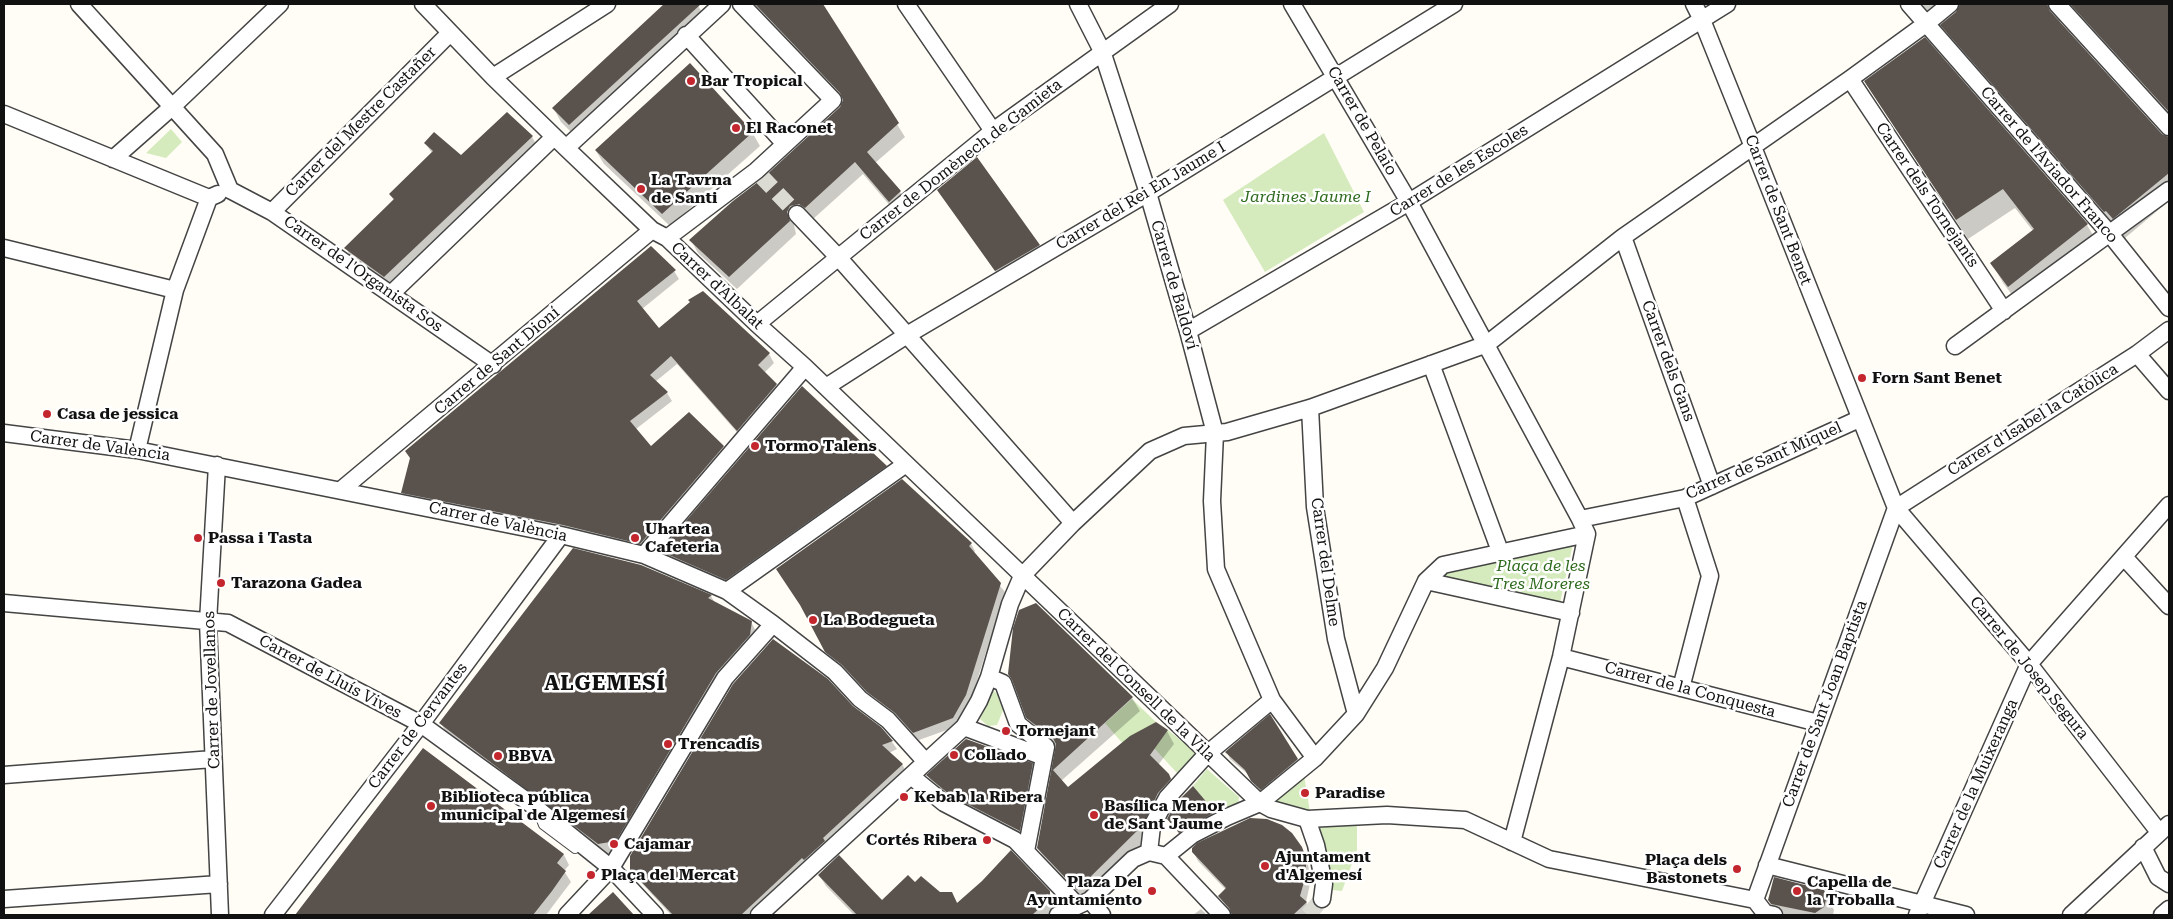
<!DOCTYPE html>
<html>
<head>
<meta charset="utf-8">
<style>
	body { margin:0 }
	#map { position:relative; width:2173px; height:919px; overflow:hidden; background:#fffdf5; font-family:"Roboto Serif",serif }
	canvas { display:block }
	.frame { position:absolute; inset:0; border:5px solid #111; pointer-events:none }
</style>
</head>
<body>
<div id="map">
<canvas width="2173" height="919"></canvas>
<div class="frame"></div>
</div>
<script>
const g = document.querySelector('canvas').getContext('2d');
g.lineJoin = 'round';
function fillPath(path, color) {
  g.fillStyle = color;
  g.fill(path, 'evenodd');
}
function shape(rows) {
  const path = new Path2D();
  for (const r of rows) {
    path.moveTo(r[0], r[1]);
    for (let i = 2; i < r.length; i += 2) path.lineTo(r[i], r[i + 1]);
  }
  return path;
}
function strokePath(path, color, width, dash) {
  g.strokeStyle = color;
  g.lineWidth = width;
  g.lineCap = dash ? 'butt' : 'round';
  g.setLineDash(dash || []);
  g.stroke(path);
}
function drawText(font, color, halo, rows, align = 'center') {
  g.font = font + ' "Roboto Serif",serif';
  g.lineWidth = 5;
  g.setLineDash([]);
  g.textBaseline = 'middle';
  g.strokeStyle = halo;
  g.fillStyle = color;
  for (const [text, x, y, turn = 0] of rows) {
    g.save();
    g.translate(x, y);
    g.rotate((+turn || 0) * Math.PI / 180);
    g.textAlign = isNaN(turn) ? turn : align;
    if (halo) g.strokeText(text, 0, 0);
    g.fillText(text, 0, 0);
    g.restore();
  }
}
const green = shape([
	[171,129,182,142,166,158,146,153],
	[1324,133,1364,212,1265,272,1223,200],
	[1573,544,1560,603,1438,581,1446,570],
	[993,690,1006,703,997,725,988,726,980,719],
	[1132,699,1156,722,1124,745,1105,723],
	[1168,730,1197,754,1177,773,1154,748],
	[1207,769,1239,797,1238,806,1220,818,1193,786],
	[1304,775,1310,812,1274,803,1275,798],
	[1357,824,1357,850,1342,891,1333,890,1317,828]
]);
const shadow = shape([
	[663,4,697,4,706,19,577,138,561,122,554,109,664,6],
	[753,4,821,4,905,137,875,163,900,192,907,205,897,214,863,174,812,220,798,219,794,225,796,234,737,289,698,253,691,240,764,179,841,108,844,101],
	[1922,4,2169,4,2169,118,2061,17,2059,23,2161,135,2169,137,2169,201,2125,238,2118,230,2116,231,1953,45,1943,26,1940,28],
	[1924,39,2087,225,2099,245,2020,305,2003,283,1992,263,2033,231,2015,208,1968,239,1865,82],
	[752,132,760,146,670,226,604,164,596,151],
	[532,137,536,144,388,284,350,256,346,248,394,201,390,194,432,153,425,143,461,157],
	[939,190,1039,245,1046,259,1004,284],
	[674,271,679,279,642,309,659,329,703,293,769,354,774,363,764,373,776,385,781,393,742,438,677,364,655,382,667,393,672,401,636,429,651,448,723,447,728,455,645,552,407,501,402,492,411,459],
	[886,466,890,473,730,586,666,558,662,551],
	[971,544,975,551,973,553,1005,592,970,703,958,726,919,740,901,721,873,699,848,673,831,660,804,611],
	[640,566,711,596,715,603,751,622,757,633,722,684,622,852,606,854,447,734,441,723],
	[1035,604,1132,698,1140,711,1061,781,1068,789,1167,731,1174,744,1158,765,1168,775,1176,788,1149,839,1085,902,1046,861,1038,848,1056,746,1035,731,1028,717],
	[852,707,880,728,892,742,897,749,889,753,902,764,907,773,754,915,671,915,637,878,632,869],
	[423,750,564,855,569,865,564,871,571,882,546,915,297,915],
	[1227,752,1297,759,1301,766,1265,795,1256,787,1250,776,1230,759],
	[1032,764,1040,778,1027,844,935,789,928,776],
	[1193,788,1219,823,1186,842,1169,819],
	[1294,838,1307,860,1311,879,1306,902,1311,912,1307,915,1232,915,1220,897,1226,890,1198,861,1193,851],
	[819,875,882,901,915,884,939,893,952,894,958,904,1049,891,1055,903,1056,911,1050,915,854,915,826,886],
	[1823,891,1834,910,1833,915,1778,915,1769,900],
	[1201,909,1207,915,1193,915]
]);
const building = shape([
	[664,4,701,4,569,125,552,108],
	[755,4,823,4,899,123,867,152,901,191,889,202,855,162,805,208,799,204,790,206,787,212,790,221,729,277,689,240,733,201,763,178,840,107,843,100,840,93],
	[1960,4,2047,4,2050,11,2162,134,2169,137,2169,173,2113,219,2106,211,2104,212,1940,25,1956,12],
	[2070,4,2169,4,2169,112],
	[1925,37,2088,224,2008,287,1990,263,2034,229,2003,189,1956,220,1864,81],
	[690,63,753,132,662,214,595,150],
	[507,112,533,136,384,277,344,248,394,199,389,194,433,151,424,143,434,132,461,155],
	[977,157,1040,245,995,271,937,190],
	[651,246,676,270,637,301,659,328,690,302,688,300,703,291,770,353,758,365,777,384,737,431,671,356,650,375,668,392,630,421,651,446,689,412,724,446,640,544,563,525,401,493,410,458,405,451],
	[802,386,887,466,726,580,660,551],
	[902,479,972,543,969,546,1001,583,966,695,953,718,913,733,895,713,867,692,842,665,825,652,800,605,776,569],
	[573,548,641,565,712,595,708,598,752,621,750,635,716,673,616,841,598,844,439,723],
	[1036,603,1133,697,1053,770,1068,787,1130,736,1156,722,1168,730,1150,755,1169,774,1171,779,1158,793,1142,826,1077,890,1037,848,1056,744,1053,738,1026,718,1012,680,1008,674,1013,628,1019,610],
	[773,639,828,679,853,706,881,727,893,741,882,745,903,764,823,838,825,841,804,860,802,858,741,915,673,915,630,870,630,856,733,684],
	[1270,714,1298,759,1261,790,1251,781,1245,770,1225,752],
	[966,739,1033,763,1020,831,950,795,926,775],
	[423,748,564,854,557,863,566,871,552,891,533,915,295,915],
	[1193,786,1215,812,1179,833,1167,819,1175,804],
	[1250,818,1267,819,1282,825,1292,833,1302,847,1306,858,1306,875,1300,896,1307,902,1293,915,1232,915,1229,908,1218,896,1226,888,1192,852,1192,848,1197,843],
	[1011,850,1050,891,1050,899,1032,915,857,915,818,875,839,855,882,900,908,875,915,882,921,876,940,892,952,892,957,903,982,881],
	[1774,877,1824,890,1827,896,1824,907,1815,913,1771,904,1768,900],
	[613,892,634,915,588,915]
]);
const streetTunnel = shape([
	[761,176,797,214],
	[1308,915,1322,899]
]);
const lane = shape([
	[539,815,543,825,575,849]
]);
const street = shape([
	[79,4,215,154,230,190],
	[423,4,493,77,566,148,652,230,667,238,757,324,805,367,1260,803,1271,809,1307,819,1387,815,1465,820,1549,859,1755,900],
	[906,4,993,131],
	[1078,4,1102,51,1148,193,1188,331,1215,433,1212,501,1216,569,1272,700,1315,758],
	[1292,4,1409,202,1580,519,1587,534],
	[1694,4,1702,20,1753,147,1896,508,2029,664,2159,832],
	[1909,4,2110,234,2169,308],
	[2057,4,2169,127],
	[686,35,785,144],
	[493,77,607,4],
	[1850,79,2004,311],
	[4,114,209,198,218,194],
	[566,148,722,4],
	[113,159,172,107,280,4],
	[230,190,272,212,493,365],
	[272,212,450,33],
	[797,214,838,257,1073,523],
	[1623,237,1712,486],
	[667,238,756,171,833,100,741,4],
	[4,248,175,290],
	[392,293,554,137],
	[757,324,993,131,1170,4],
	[1188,331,1409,202,1727,4],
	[1955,346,2169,190],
	[2137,354,2169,391],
	[1431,364,1501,554],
	[826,387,907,335,1148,193,1454,4],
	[1310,408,1315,507,1336,639,1356,714],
	[4,433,137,450,561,535,644,555,727,591,773,624,835,672,860,699,888,720,925,761],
	[137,450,175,290,209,198],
	[217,465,208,622,220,915],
	[341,490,652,230],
	[1896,508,2137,354,2169,330],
	[1580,519,1685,498,1859,419],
	[644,555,805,367],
	[2124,557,2169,606],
	[1426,581,1571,613],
	[727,591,906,464],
	[4,603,228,623,421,724,535,807,611,868,655,915],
	[1561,657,1818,723],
	[989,677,1003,683,1018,724,1046,747,1026,851],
	[1681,688,1710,576,1685,498],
	[964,727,1044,757],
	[4,775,213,759],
	[911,776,944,803,1015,840,1077,905],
	[1307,819,1316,845,1324,884,1322,899],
	[1512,842,1561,657,1587,534],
	[2143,847,2158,877,2169,884],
	[1149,852,1152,826,1167,798,1207,754,1272,700],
	[1166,856,1192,835,1227,817,1260,803,1315,758,1356,714,1385,668,1426,581,1443,565,1587,534],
	[1767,865,1966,915],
	[4,899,219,884],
	[1090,900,1102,915],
	[1755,900,1896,508],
	[1755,900,1765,913,1774,915],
	[273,915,421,724,561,535],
	[567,915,611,868,725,678,773,624],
	[759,915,964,727,979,701,989,677,1010,604,1022,576,1073,523,1150,451,1184,436,1227,432,1310,408,1487,344,1623,237,1850,79,1927,23,1950,4],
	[1058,915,1090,900,1133,859,1149,852,1166,856,1222,915],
	[1917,915,2029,664,2169,505],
	[2071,915,2169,824],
	[2162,915,2169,909]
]);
const markers = [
	[691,81,5,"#c4262e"],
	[736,128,5,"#c4262e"],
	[641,189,5,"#c4262e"],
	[1862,378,5,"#c4262e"],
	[47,414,5,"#c4262e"],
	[755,446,5,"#c4262e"],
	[198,538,5,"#c4262e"],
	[635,538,5,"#c4262e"],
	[221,583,5,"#c4262e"],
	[813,620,5,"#c4262e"],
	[1006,731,5,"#c4262e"],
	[668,744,5,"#c4262e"],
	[954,755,5,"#c4262e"],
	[498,756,5,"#c4262e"],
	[1305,793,5,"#c4262e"],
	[904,797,5,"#c4262e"],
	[431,806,5,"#c4262e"],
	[1094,815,5,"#c4262e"],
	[987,840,5,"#c4262e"],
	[614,844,5,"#c4262e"],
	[1265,866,5,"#c4262e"],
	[1737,869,5,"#c4262e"],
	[591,875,5,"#c4262e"],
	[1152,891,5,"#c4262e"],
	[1797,891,5,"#c4262e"]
];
const poiNames = [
	["Bar Tropical",701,81],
	["El Raconet",746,128],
	["La Tavrna",651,180],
	["de Santi",651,198],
	["Forn Sant Benet",1872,378],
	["Casa de jessica",57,414],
	["Tormo Talens",765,446],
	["Uhartea",645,529],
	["Cafeteria",645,547],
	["Passa i Tasta",208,538],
	["Tarazona Gadea",231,583],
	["La Bodegueta",823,620],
	["Tornejant",1016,731],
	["Trencadís",678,744],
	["Collado",964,755],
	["BBVA",508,756],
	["Paradise",1315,793],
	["Biblioteca pública",441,797],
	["municipal de Algemesí",441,815],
	["Kebab la Ribera",914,797],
	["Basílica Menor",1104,806],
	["de Sant Jaume",1104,824],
	["Cortés Ribera",977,840,"right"],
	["Cajamar",624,844],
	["Ajuntament",1275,857],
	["d'Algemesí",1275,875],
	["Plaça dels",1727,860,"right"],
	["Bastonets",1727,878,"right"],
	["Plaça del Mercat",601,875],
	["Plaza Del",1142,882,"right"],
	["Ayuntamiento",1142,900,"right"],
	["Capella de",1807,882],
	["la Troballa",1807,900]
];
const streetNames = [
	["Carrer de Pelaio",1362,121,60],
	["Carrer del Mestre Castañer",361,122,-45],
	["Carrer de Domènech de Gamieta",961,160,-38],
	["Carrer de l'Aviador Franco",2049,165,49],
	["Carrer de les Escoles",1459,171,-32],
	["Carrer dels Tornejants",1927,195,56],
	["Carrer del Rei En Jaume I",1141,196,-31],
	["Carrer de Sant Benet",1778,210,69],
	["Carrer de l'Organista Sos",363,274,35],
	["Carrer de Baldoví",1174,285,74],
	["Carrer d'Albalat",717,286,43],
	["Carrer de Sant Dioní",497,361,-40],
	["Carrer dels Gans",1668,361,70],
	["Carrer d'Isabel la Catòlica",2033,420,-32],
	["Carrer de València",100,446,8],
	["Carrer de Sant Miquel",1764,461,-24],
	["Carrer de València",498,522,12],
	["Carrer del Delme",1325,562,82],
	["Carrer de Josep Segura",2029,668,51],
	["Carrer de Lluís Vives",330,677,28],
	["Carrer del Consell de la Vila",1136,685,44],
	["Carrer de Jovellanos",212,690,-92],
	["Carrer de la Conquesta",1690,690,15],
	["Carrer de Sant Joan Baptista",1825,704,-70],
	["Carrer de Cervantes",418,726,-53],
	["Carrer de la Muixeranga",1976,784,-66]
];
const parkNames = [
	["Jardines Jaume I",1306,197],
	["Plaça de les",1541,566],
	["Tres Moreres",1541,584]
];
const districtNames = [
	["ALGEMESÍ",605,684]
];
fillPath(green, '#d5ebbd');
fillPath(shadow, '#0003');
fillPath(building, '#5a524d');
strokePath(streetTunnel, '#dbdad3', 16, [16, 8]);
strokePath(lane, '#444', 10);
strokePath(street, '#444', 19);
strokePath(lane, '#fff', 8);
strokePath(street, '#fff', 16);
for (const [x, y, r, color] of markers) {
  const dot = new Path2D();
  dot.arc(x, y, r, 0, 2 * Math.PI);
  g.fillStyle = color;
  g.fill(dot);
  strokePath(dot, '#fff', 2);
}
drawText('bold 16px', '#111', '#fff', poiNames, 'left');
drawText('16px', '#111', '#fff', streetNames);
drawText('italic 16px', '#2f6b1f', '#fff', parkNames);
g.letterSpacing = '1px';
drawText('bold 21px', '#111', '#fff', districtNames);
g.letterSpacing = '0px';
</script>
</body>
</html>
